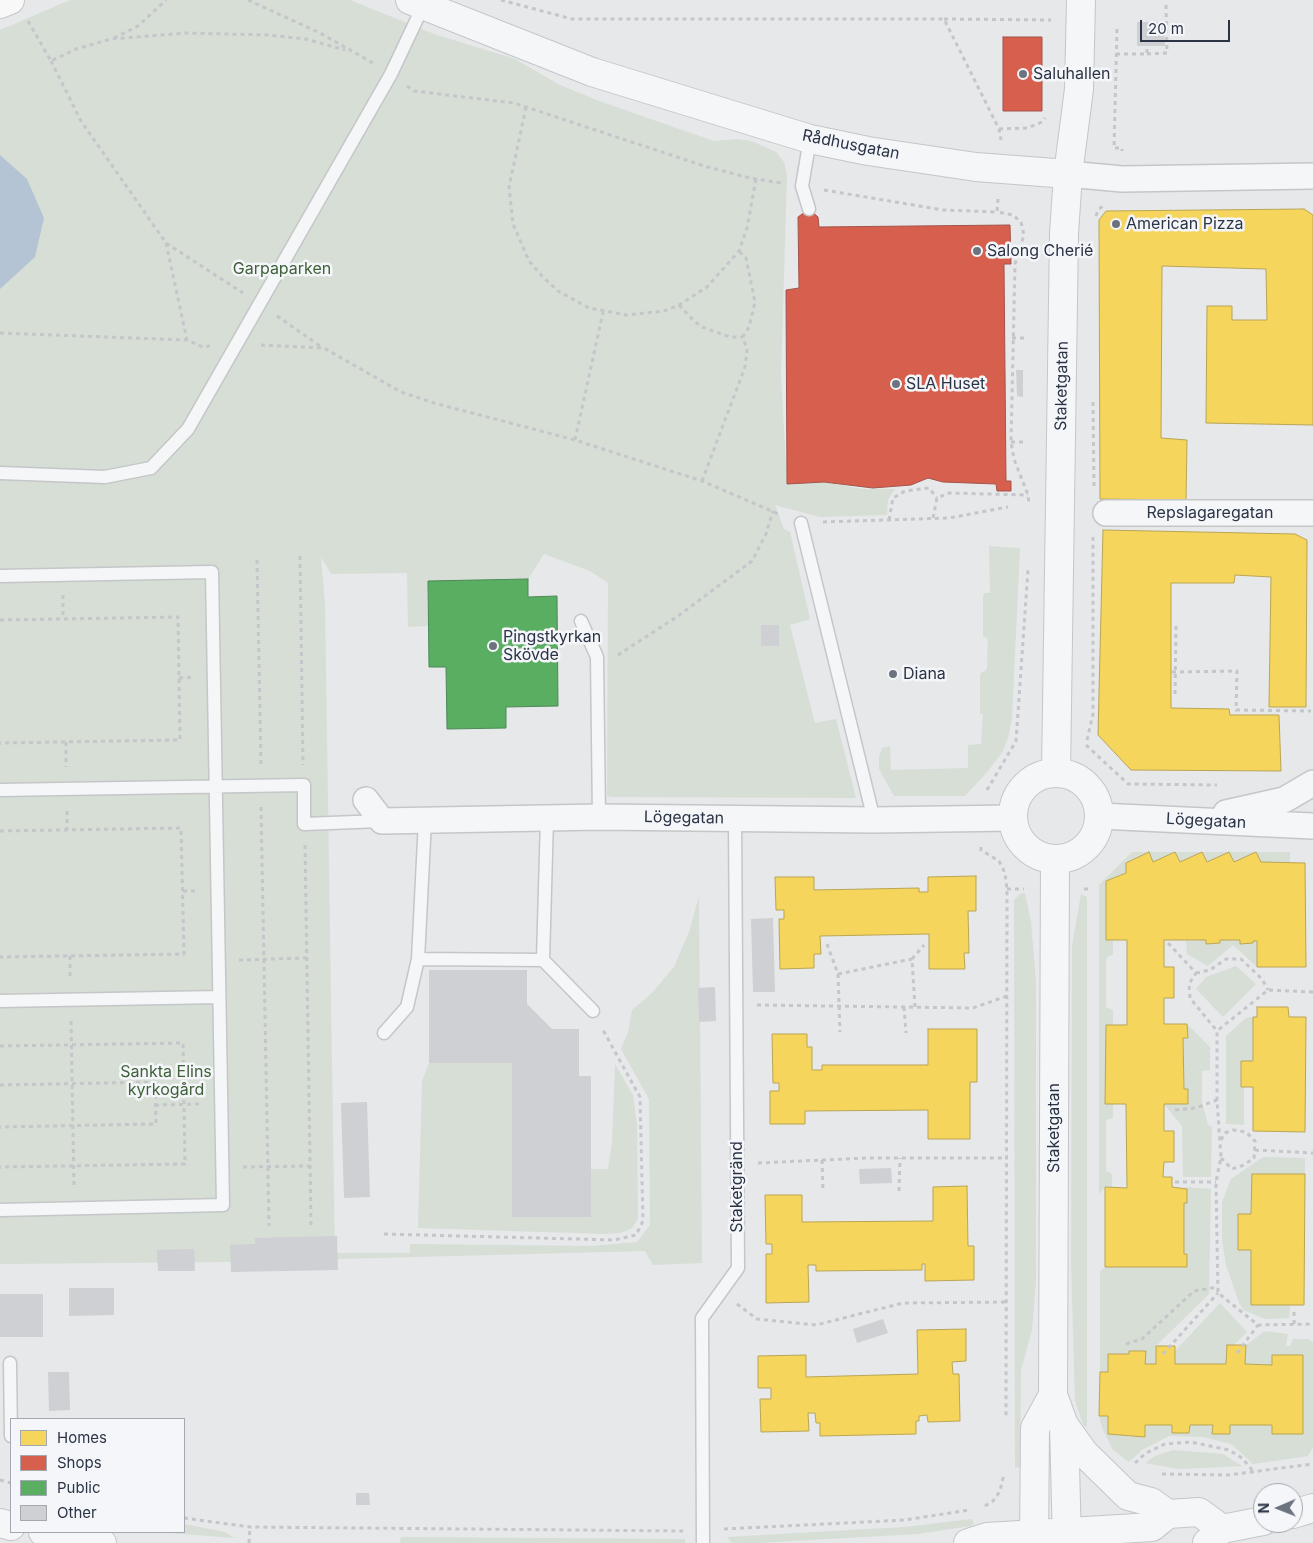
<!DOCTYPE html>
<html>
<head>
<meta charset="utf-8">
<style>
	body { margin:0 }
	#map { position:relative; width:1313px; height:1543px; overflow:hidden; background:#e6e8ea; font-family:Inter,sans-serif }
	canvas { display:block }
	.legend { position:absolute; left:10px; top:1418px; width:175px; height:115px; box-sizing:border-box; background:#f4f6f9; border:1px solid #a4a8b1; margin:0; padding:6px 9px; list-style:none; font-size:15px; color:#2b3445 }
	.legend li { display:flex; align-items:center; gap:10px; height:25px }
	.legend b { width:25px; border:1px solid #a4a8b1 }
	.north { position:absolute; left:1253px; top:1483px; width:50px; height:50px; box-sizing:border-box; background:#f4f6f9; border:1px solid #a4a8b1; border-radius:50%; rotate:269deg; font-size:14px; font-weight:700; line-height:20px; text-align:center; color:#2b3445 }
	.north::after { content:''; display:block; margin:auto; width:18px; height:22px; background:#6c737f; clip-path:polygon(50% 0,100% 100%,50% 72%,0 100%) }
	.scale { position:absolute; left:1140px; top:20px; width:90px; height:22px; box-sizing:border-box; border:2px solid #2b3445; border-top:0; padding-left:6px; font-size:15px; line-height:18px; white-space:nowrap; color:#2b3445; -webkit-text-stroke:4px #f4f6f9; paint-order:stroke }
</style>
</head>
<body>
<div id="map">
<canvas width="1313" height="1543"></canvas>
<ul class="legend">
<li><b style="height:14px;background:#f6d55c"></b>Homes</li>
<li><b style="height:14px;background:#d6604d"></b>Shops</li>
<li><b style="height:14px;background:#5aae61"></b>Public</li>
<li><b style="height:14px;background:#ced0d3"></b>Other</li>
</ul>
<div class="north">N</div>
<div class="scale">20 m</div>
</div>
<script>
const g = document.querySelector('canvas').getContext('2d');
g.lineJoin = 'round';
function fillPath(path, color) {
  g.fillStyle = color;
  g.fill(path, 'evenodd');
}
function shape(rows) {
  const path = new Path2D();
  for (const r of rows) {
    if (r.length === 3) {
      path.moveTo(r[0] + r[2], r[1]);
      path.arc(r[0], r[1], r[2], 0, 2 * Math.PI);
      continue;
    }
    path.moveTo(r[0], r[1]);
    for (let i = 2; i < r.length; i += 2) path.lineTo(r[i], r[i + 1]);
  }
  return path;
}
function strokePath(path, color, width, dash) {
  g.strokeStyle = color;
  g.lineWidth = width;
  g.lineCap = dash ? 'butt' : 'round';
  g.setLineDash(dash || []);
  g.stroke(path);
}
function drawText(font, color, halo, rows, align = 'center') {
  g.font = font + ' Inter,sans-serif';
  g.lineWidth = 5;
  g.setLineDash([]);
  g.textBaseline = 'middle';
  g.strokeStyle = halo;
  g.fillStyle = color;
  for (const [text, x, y, turn = 0] of rows) {
    g.save();
    g.translate(x, y);
    g.rotate((+turn || 0) * Math.PI / 180);
    g.textAlign = isNaN(turn) ? turn : align;
    if (halo) g.strokeText(text, 0, 0);
    g.fillText(text, 0, 0);
    g.restore();
  }
}
const green = shape([
	[70,0,350,0,434,34,515,59,558,84,599,101,714,141,737,139,751,141,776,152,784,162,787,176,781,375,787,484,824,482,863,489,895,489,888,500,887,515,820,517,775,505,784,529,790,532,810,619,790,625,815,723,836,719,856,798,610,797,607,795,608,583,590,571,544,554,528,579,428,581,428,626,408,627,407,573,331,574,321,557,325,605,335,1261,0,1264,0,30],
	[989,546,1020,548,1012,717,1009,735,1003,751,989,770,965,796,894,796,879,769,879,757,882,748,890,746,891,770,968,768,968,745,981,744,983,714,980,714,980,676,981,673,987,669,988,639,983,636,983,596,985,593,990,593],
	[1132,852,1290,852,1290,862,1234,862,1228,852,1207,862,1201,853,1180,862,1175,852,1153,862,1149,852,1126,863,1126,873,1113,879,1113,954,1106,958,1106,1007,1113,1010,1113,1118,1106,1120,1106,1171,1112,1174,1112,1188,1105,1187,1099,1194,1099,885],
	[1025,893,1031,922,1036,981,1036,1281,1032,1330,1021,1370,1020,1467,1015,1468,1014,900,1020,894],
	[1081,894,1087,897,1087,1427,1083,1425,1075,1400,1071,1262,1072,946],
	[699,896,702,1263,653,1265,645,1251,337,1259,337,1253,410,1253,410,1244,591,1246,637,1242,650,1225,649,1099,621,1049,628,1032,632,1010,651,994,674,967,689,932],
	[1206,940,1206,944,1219,943,1220,940,1240,940,1240,944,1253,943,1253,941,1257,941,1257,967,1233,945,1208,966,1187,954,1186,941],
	[1236,966,1256,984,1223,1017,1196,989,1206,977],
	[1253,1017,1253,1061,1244,1087,1244,1125,1226,1124,1226,1036,1246,1018],
	[1187,1024,1210,1047,1210,1070,1202,1071,1202,1102,1208,1125,1212,1127,1211,1177,1183,1177,1182,1126,1164,1104,1187,1089,1184,1089,1183,1038,1188,1038],
	[429,1063,512,1063,512,1217,591,1217,591,1169,608,1169,612,1143,615,1064,633,1095,637,1125,638,1218,632,1228,621,1233,604,1234,418,1228,422,1081],
	[1263,1157,1305,1158,1305,1174,1252,1174,1251,1214,1238,1214,1238,1250,1251,1250,1251,1305,1290,1305,1289,1318,1265,1319,1244,1310,1239,1303,1226,1265,1222,1239,1222,1202,1231,1179],
	[1184,1187,1211,1189,1209,1294,1156,1346,1156,1364,1145,1364,1145,1351,1129,1351,1129,1354,1108,1372,1100,1372,1100,1271,1105,1267,1187,1267,1187,1254,1184,1254,1184,1203,1187,1203,1187,1189],
	[1220,1303,1247,1332,1233,1346,1227,1346,1226,1364,1175,1364,1175,1351],
	[1265,1331,1288,1334,1286,1346,1290,1346,1293,1339,1309,1339,1313,1343,1313,1447,1308,1456,1253,1464,1231,1444,1203,1437,1169,1436,1142,1450,1129,1462,1113,1450,1103,1430,1099,1416,1108,1416,1108,1433,1129,1434,1129,1437,1145,1437,1145,1425,1172,1425,1173,1433,1189,1433,1190,1425,1213,1425,1212,1434,1230,1434,1230,1425,1272,1425,1272,1434,1272,1365,1245,1364,1246,1345],
	[1173,1450,1223,1454,1242,1466,1179,1469,1145,1463,1155,1456],
	[972,1519,974,1524,971,1526,917,1534,757,1543,732,1543,727,1537,904,1527],
	[184,1524,225,1532,234,1538,158,1532,184,1532],
	[401,1537,685,1539,685,1543,400,1543]
]);
const water = shape([
	[0,155,27,179,44,218,35,257,0,289]
]);
const homes = shape([
	[1304,209,1313,215,1313,425,1206,423,1207,306,1232,306,1232,320,1267,320,1266,269,1162,266,1161,438,1187,440,1186,500,1100,499,1099,220,1106,211,1304,209],
	[1103,530,1295,534,1307,540,1306,707,1269,707,1271,577,1235,575,1234,583,1171,583,1171,708,1229,709,1230,715,1279,715,1281,771,1131,770,1098,735,1103,530],
	[1149,852,1153,862,1175,852,1180,862,1202,852,1207,862,1229,852,1234,862,1256,852,1261,862,1305,863,1306,967,1257,967,1257,941,1253,941,1253,943,1240,944,1240,940,1220,940,1220,943,1206,944,1206,940,1164,940,1164,967,1174,967,1174,998,1164,998,1164,1024,1187,1024,1188,1038,1183,1038,1184,1089,1188,1089,1188,1104,1164,1104,1164,1131,1174,1131,1174,1162,1164,1162,1163,1177,1172,1177,1172,1187,1187,1189,1187,1203,1184,1203,1184,1254,1187,1254,1187,1267,1105,1267,1105,1187,1127,1188,1126,1104,1105,1104,1106,1025,1127,1025,1127,940,1106,940,1106,881,1126,873,1126,863,1149,852],
	[976,876,976,911,968,911,969,953,964,953,965,969,929,969,929,934,820,936,821,954,814,954,814,968,780,969,779,919,784,919,784,910,776,910,775,877,814,877,814,890,919,888,919,892,928,892,928,877,976,876],
	[1257,1007,1288,1007,1289,1017,1306,1017,1305,1132,1253,1131,1253,1087,1241,1087,1241,1061,1253,1061,1253,1017,1257,1017,1257,1007],
	[928,1029,977,1029,977,1082,970,1082,970,1139,928,1139,928,1110,805,1111,805,1124,770,1124,770,1091,779,1091,779,1083,773,1083,772,1034,807,1034,807,1047,812,1047,812,1070,822,1070,822,1065,928,1065,928,1029],
	[1252,1174,1305,1174,1304,1305,1251,1305,1251,1250,1238,1250,1238,1214,1251,1214,1252,1174],
	[967,1186,968,1246,974,1246,974,1280,925,1281,925,1264,922,1264,922,1270,816,1271,816,1265,808,1265,809,1302,766,1303,766,1254,772,1254,772,1244,766,1244,765,1195,802,1195,802,1222,933,1221,933,1187,967,1186],
	[966,1329,966,1361,952,1362,953,1374,959,1374,960,1421,928,1422,927,1415,919,1416,919,1421,916,1421,916,1434,820,1436,820,1423,816,1423,815,1413,808,1413,809,1431,761,1432,760,1399,771,1399,771,1388,758,1388,758,1356,806,1355,806,1377,918,1374,917,1330,966,1329],
	[1227,1345,1246,1345,1245,1364,1272,1365,1272,1355,1303,1355,1303,1434,1272,1434,1272,1425,1230,1425,1230,1434,1212,1434,1213,1425,1190,1425,1189,1433,1172,1433,1172,1425,1145,1425,1145,1437,1108,1434,1108,1416,1099,1416,1100,1372,1108,1372,1108,1354,1129,1354,1129,1351,1146,1351,1145,1364,1156,1364,1156,1346,1175,1346,1175,1364,1226,1364,1227,1345]
]);
const shops = shape([
	[1003,37,1042,37,1042,111,1003,111,1003,37],
	[809,209,818,217,819,227,1010,225,1011,264,1004,264,1006,481,1011,481,1011,491,997,491,996,484,943,482,928,478,911,485,873,488,824,482,787,484,786,290,799,288,798,217,809,209]
]);
const public = shape([
	[528,579,528,597,557,596,558,706,506,707,506,728,447,729,446,667,429,667,428,581,528,579]
]);
const building = shape([
	[1137,22,1164,22,1165,46,1137,46],
	[1016,370,1023,370,1023,397,1017,396],
	[761,625,779,625,779,646,761,646],
	[773,918,775,992,753,992,751,919],
	[429,970,527,970,527,1004,552,1029,579,1029,579,1076,591,1076,591,1217,512,1217,512,1063,429,1063],
	[715,987,716,1021,699,1022,698,988],
	[367,1102,370,1197,344,1198,341,1103],
	[891,1168,892,1183,860,1184,859,1169],
	[337,1236,338,1270,231,1272,230,1245,255,1244,255,1238],
	[194,1249,195,1271,158,1271,157,1250],
	[69,1288,114,1288,114,1315,69,1316],
	[0,1294,43,1294,43,1337,0,1337],
	[883,1319,888,1333,857,1343,853,1329],
	[48,1372,69,1372,70,1410,49,1411],
	[356,1493,369,1493,370,1505,356,1505]
]);
const path = shape([
	[248,0,320,33,373,63],
	[501,0,572,19,944,19,999,129,1001,140],
	[944,19,1051,20],
	[28,21,51,61,76,49,111,39,186,33,268,35,306,39,345,50],
	[1117,29,1114,148,1122,148,1122,151],
	[114,38,138,26,166,0],
	[1116,54,1147,54,1147,46],
	[1147,54,1167,53,1166,5],
	[51,61,81,121,166,243,243,293],
	[407,86,414,91,514,103,704,166,750,178,781,183],
	[526,107,509,187,513,224,529,261,542,276,558,291,589,308,627,315,664,311,679,305,707,287,739,251,747,228,756,179],
	[999,129,1027,128,1042,122,1045,118],
	[824,190,943,210,997,212],
	[998,199,997,212,1013,215,1021,222,1024,235,1015,264,1011,442,1014,459,1028,495,1029,504],
	[1096,216,1098,210,1104,205],
	[166,243,187,340],
	[679,305,694,321,702,327,730,337,743,337],
	[277,316,323,348],
	[0,333,187,340,203,347,210,346],
	[1012,338,1025,338],
	[261,345,324,348,401,392,434,403,575,440,702,481,781,515],
	[1093,402,1094,488],
	[575,440,603,312],
	[1011,442,1025,442],
	[702,481,745,367,747,350,743,337,749,327,755,302,746,258,739,251],
	[933,518,937,498,949,493,1028,495],
	[889,520,893,498,905,491,929,488,937,498],
	[823,522,949,518,1008,507],
	[300,556,303,765],
	[257,560,261,765],
	[63,595,63,619],
	[0,620,178,617,180,740,0,743],
	[618,655,678,616,752,561,766,534,773,511],
	[1172,672,1237,671,1236,710,1311,711],
	[179,678,193,677],
	[1175,694,1176,626],
	[1087,740,1093,714,1093,537],
	[66,742,66,767],
	[1086,745,1128,784,1217,785],
	[987,790,1016,741,1028,570],
	[261,807,269,1226],
	[67,811,67,830],
	[0,831,181,828,184,954,0,957],
	[305,845,311,1225],
	[981,847,981,850,999,861,1005,873,1007,889,1006,1418],
	[1007,889,1024,889],
	[1084,889,1092,889],
	[183,891,197,891],
	[1168,943,1196,973,1189,984,1190,998,1217,1031],
	[827,944,838,974,840,1032],
	[70,956,70,978],
	[239,960,307,958],
	[1196,973,1210,970,1226,959,1241,959,1262,979,1268,990],
	[838,974,912,959],
	[1313,992,1268,990,1217,1031,1217,1100,1221,1157,1216,1182,1218,1293,1258,1325,1313,1324],
	[757,1005,973,1008,1007,996],
	[904,1007,906,1033],
	[915,1007,912,959,924,945],
	[71,1021,74,1188],
	[0,1046,183,1043,185,1164,0,1167],
	[0,1085,155,1082,156,1124,0,1127],
	[155,1105,200,1104],
	[1175,1110,1196,1108,1217,1100],
	[1221,1140,1225,1133,1233,1130,1246,1132,1255,1141,1254,1158,1244,1165,1232,1169,1221,1158],
	[1255,1150,1313,1153],
	[822,1160,823,1191],
	[758,1163,867,1158,1008,1158],
	[243,1167,310,1166],
	[1175,1182,1216,1182],
	[899,1191,900,1158],
	[384,1234,614,1240,636,1235,643,1221,640,1097,603,1030],
	[737,1304,757,1319,816,1325,903,1303,1008,1302],
	[1294,1324,1294,1309],
	[1126,1344,1142,1339,1194,1291,1218,1287],
	[1237,1353,1258,1325],
	[1163,1354,1218,1293],
	[1135,1463,1146,1453,1165,1444,1191,1442,1229,1450,1242,1458,1253,1471],
	[1162,1474,1228,1475,1313,1464],
	[0,1480,11,1483],
	[985,1506,993,1501,1000,1491,1004,1474],
	[184,1518,250,1527,683,1531],
	[724,1529,905,1520,969,1510],
	[249,1543,250,1527]
]);
const service = shape([
	[809,209,802,186,810,139],
	[0,473,105,477,151,468,188,429,391,74,425,2],
	[801,523,874,820],
	[0,576,212,572,223,1205,0,1210],
	[581,621,597,657,599,817],
	[0,790,304,785,304,824,382,821],
	[547,818,543,960,593,1011],
	[418,959,543,960],
	[0,1001,219,997],
	[384,1033,407,1007,418,959,425,820],
	[10,1363,11,1436],
	[703,1543,702,1318,738,1268,735,819]
]);
const minor = shape([
	[1068,174,1122,179,1313,176],
	[1106,513,1313,513],
	[366,800,382,821,599,817,874,820,1012,818],
	[1226,813,1284,800,1313,783],
	[1099,816,1313,826]
]);
const tertiary = shape([
	[410,0,592,72,810,139,868,151,976,167,1068,174],
	[1056,816,43],
	[1056,773,1064,234,1068,174,1079,89,1081,0],
	[1055,860,1053,1395,1064,1425,1067,1543],
	[1064,1425,1084,1453,1128,1496,1151,1502,1168,1514],
	[1293,1514,1313,1508],
	[0,1523,11,1526],
	[43,1532,102,1543],
	[968,1543,987,1537,1152,1527,1168,1514,1199,1512,1222,1529],
	[1034,1543,1035,1428,1053,1395],
	[1207,1543,1222,1529,1263,1521]
]);
const secondary = shape([
	[0,4,10,0]
]);
const markers = [
	[1023,74,5,"#6c737f"],
	[1116,224,5,"#6c737f"],
	[977,251,5,"#6c737f"],
	[896,384,5,"#6c737f"],
	[493,646,5,"#6c737f"],
	[893,674,5,"#6c737f"]
];
const poiNames = [
	["Saluhallen",1033,74],
	["American Pizza",1126,224],
	["Salong Cherié",987,251],
	["SLA Huset",906,384],
	["Pingstkyrkan",503,637],
	["Skövde",503,655],
	["Diana",903,674]
];
const streetNames = [
	["Rådhusgatan",851,145,11],
	["Staketgatan",1062,386,-89],
	["Repslagaregatan",1210,513],
	["Lögegatan",684,818,1],
	["Lögegatan",1206,821,3],
	["Staketgatan",1054,1128,-90],
	["Staketgränd",737,1187,-90]
];
const parkNames = [
	["Garpaparken",282,269],
	["Sankta Elins",166,1072],
	["kyrkogård",166,1090]
];
fillPath(green, '#d6ded6');
fillPath(water, '#b4c4d5');
fillPath(homes, '#f6d55c');
strokePath(homes, '#b9a555', 1);
fillPath(shops, '#d6604d');
strokePath(shops, '#a3534b', 1);
fillPath(public, '#5aae61');
strokePath(public, '#4c8959', 1);
fillPath(building, '#ced0d3');
strokePath(service, '#c4c6c8', 15);
strokePath(minor, '#c4c6c8', 28);
strokePath(tertiary, '#c4c6c8', 30);
strokePath(secondary, '#c4c6c8', 30);
strokePath(path, '#c5c6ca', 3, [4, 4]);
strokePath(service, '#f5f6f7', 12);
strokePath(minor, '#f5f6f7', 25);
strokePath(tertiary, '#f5f6f7', 28);
strokePath(secondary, '#f8f8f8', 28);
for (const [x, y, r, color] of markers) {
  const dot = new Path2D();
  dot.arc(x, y, r, 0, 2 * Math.PI);
  g.fillStyle = color;
  g.fill(dot);
  strokePath(dot, '#f4f6f9', 2);
}
drawText('16px', '#2b3445', '#f4f6f9', poiNames, 'left');
drawText('16px', '#2b3445', '#f4f6f9', streetNames);
drawText('16px', '#3f6138', '#f4f6f9', parkNames);
</script>
</body>
</html>
